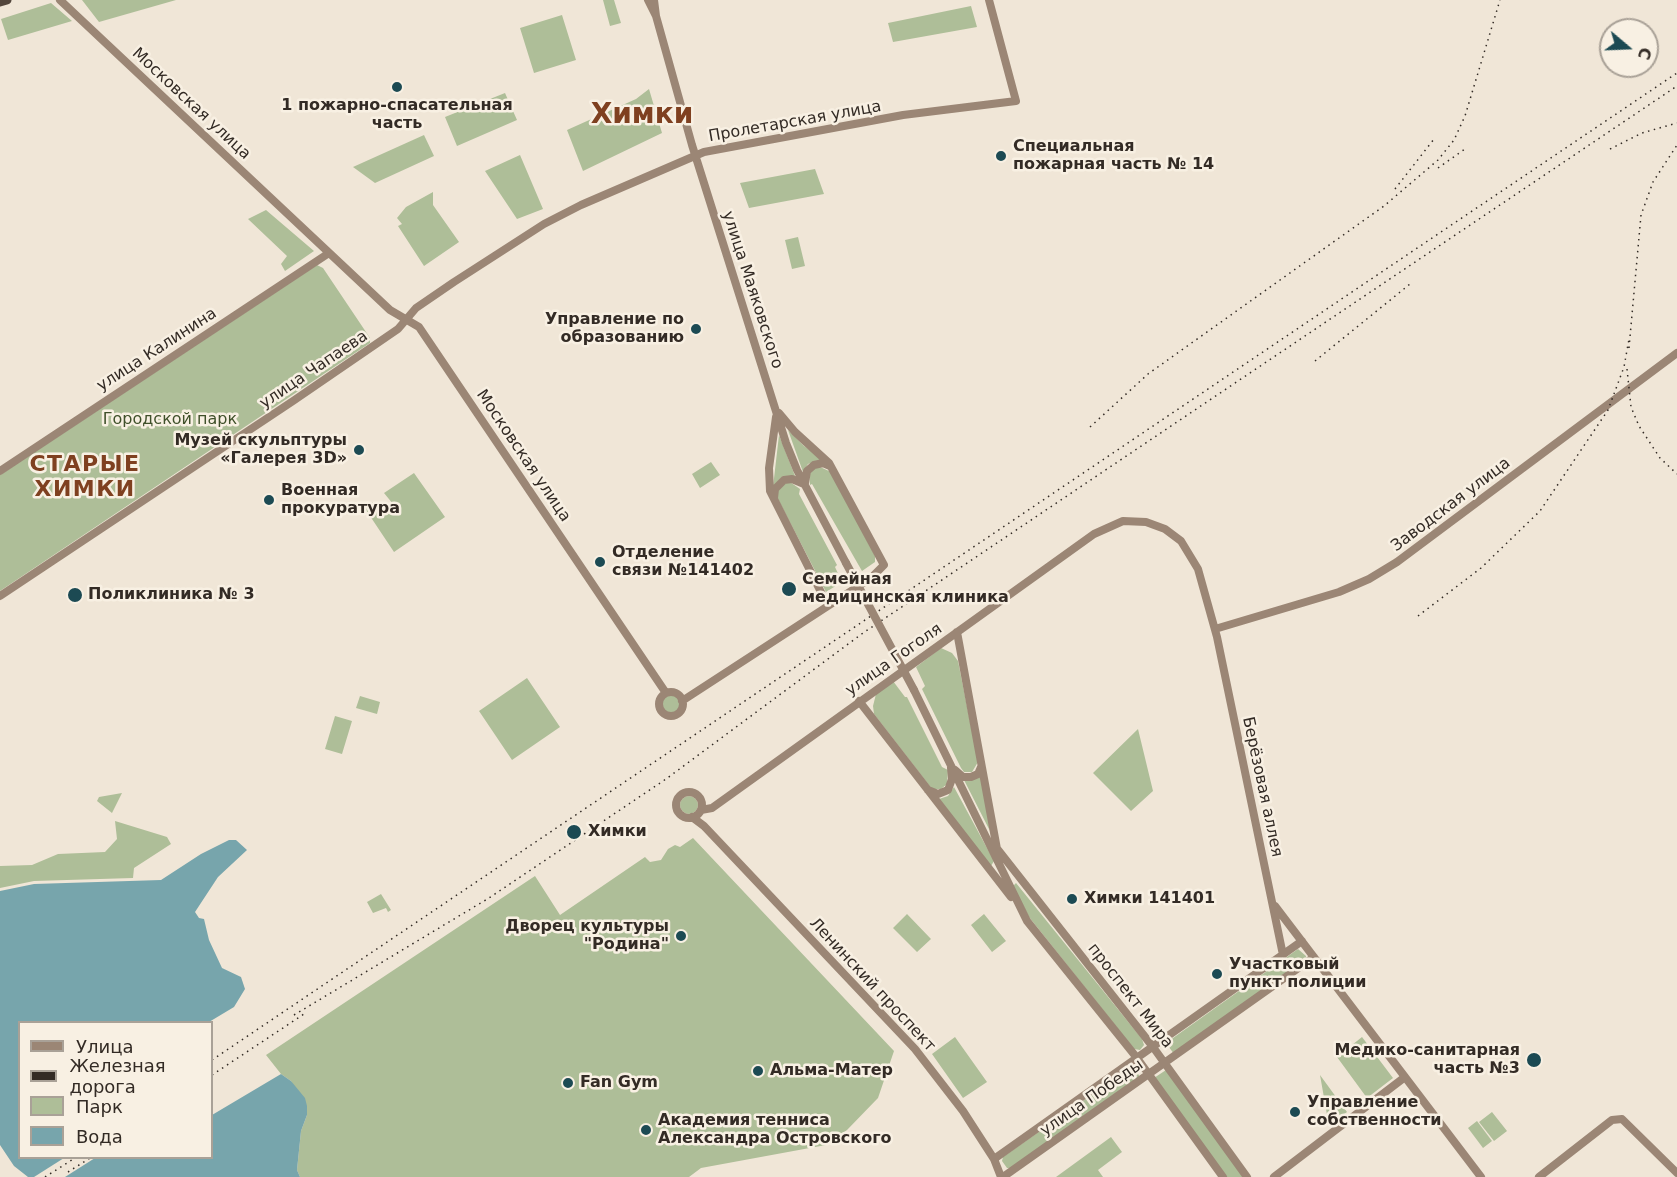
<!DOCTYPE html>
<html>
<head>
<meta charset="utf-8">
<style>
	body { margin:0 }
	#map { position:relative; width:1677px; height:1177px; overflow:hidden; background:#f0e6d7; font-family:"DejaVu Sans",sans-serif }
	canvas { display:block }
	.legend { position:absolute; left:18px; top:1021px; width:195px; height:138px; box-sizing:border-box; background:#f8f0e3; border:2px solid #a9a197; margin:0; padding:8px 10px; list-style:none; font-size:18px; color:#332b25 }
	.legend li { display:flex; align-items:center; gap:12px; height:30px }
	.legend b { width:30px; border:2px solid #a9a197 }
	.north { position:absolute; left:1599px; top:18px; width:60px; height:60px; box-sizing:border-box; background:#f8f0e3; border:2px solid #a9a197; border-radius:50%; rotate:109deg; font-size:16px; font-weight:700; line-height:24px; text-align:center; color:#332b25 }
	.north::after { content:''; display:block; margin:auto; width:21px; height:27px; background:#1c4a53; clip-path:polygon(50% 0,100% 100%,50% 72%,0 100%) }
</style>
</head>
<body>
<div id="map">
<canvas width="1677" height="1177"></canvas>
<ul class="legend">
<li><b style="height:8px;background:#9b8675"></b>Улица</li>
<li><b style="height:8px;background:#332b25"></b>Железная дорога</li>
<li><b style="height:16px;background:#aebe98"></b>Парк</li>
<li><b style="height:16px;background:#77a5ac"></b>Вода</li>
</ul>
<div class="north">С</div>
</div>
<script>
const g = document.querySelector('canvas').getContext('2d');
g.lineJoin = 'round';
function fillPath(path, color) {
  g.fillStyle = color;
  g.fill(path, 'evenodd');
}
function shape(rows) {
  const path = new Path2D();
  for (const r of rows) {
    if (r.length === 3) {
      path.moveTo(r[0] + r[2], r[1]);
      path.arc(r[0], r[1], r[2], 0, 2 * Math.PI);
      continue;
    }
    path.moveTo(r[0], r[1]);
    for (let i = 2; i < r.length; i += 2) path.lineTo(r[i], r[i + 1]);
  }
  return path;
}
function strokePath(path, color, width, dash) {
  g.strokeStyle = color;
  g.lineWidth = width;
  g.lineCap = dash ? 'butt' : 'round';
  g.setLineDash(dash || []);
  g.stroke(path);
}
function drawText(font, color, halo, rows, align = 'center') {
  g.font = font + ' "DejaVu Sans",sans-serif';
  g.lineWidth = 5;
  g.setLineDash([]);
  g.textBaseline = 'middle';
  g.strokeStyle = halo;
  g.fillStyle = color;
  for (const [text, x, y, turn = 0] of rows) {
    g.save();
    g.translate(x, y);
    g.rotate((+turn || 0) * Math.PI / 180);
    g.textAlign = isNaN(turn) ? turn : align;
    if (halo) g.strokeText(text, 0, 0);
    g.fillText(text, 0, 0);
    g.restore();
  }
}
const green = shape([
	[82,0,176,0,99,22],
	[603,0,614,0,621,23,610,26],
	[51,3,72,21,8,40,1,19],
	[971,6,977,27,893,42,888,23],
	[562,15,576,60,534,73,520,28],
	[649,89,662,133,583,171,567,130,636,99],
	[505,93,517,120,457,146,445,117],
	[424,135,434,156,375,183,353,167],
	[520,155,543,209,517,219,485,171],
	[815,169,824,194,749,208,740,183],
	[433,192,433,205,459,242,424,266,398,226,402,224,397,218,406,207],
	[266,210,314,251,285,271,281,264,287,256,248,219],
	[798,237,805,266,792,269,785,240],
	[317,265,323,268,370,338,370,343,0,591,0,475],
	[788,430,804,446,822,459,808,464,803,472],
	[779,435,795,476,783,476,773,487],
	[711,462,720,475,700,488,692,474],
	[818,466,831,472,875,556,875,562,862,571,812,484,810,485,809,472],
	[414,473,445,517,394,552,364,507,371,502,387,508,393,504,384,493],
	[790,482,800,489,799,494,837,565,835,567,842,582,826,592,777,497,777,490,782,484],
	[941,648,952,653,958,661,978,762,972,772,964,772,961,768,922,689,925,686,916,667],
	[527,678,560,727,512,760,479,711],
	[893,681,905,697,907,697,942,767,948,770,947,784,941,789,932,789,874,714,873,706,876,694],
	[671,704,10],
	[360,696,380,702,377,714,356,708],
	[335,716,352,721,342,754,325,749],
	[1138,729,1153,791,1131,811,1093,773],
	[982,771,990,831,964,780,972,780],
	[954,787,994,861,991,866,939,799,948,796],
	[122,793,112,813,97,801,99,797],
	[689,805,9],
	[115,821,167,837,171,844,134,868,133,878,34,881,0,888,0,866,32,865,58,854,105,852,117,839],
	[693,838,894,1051,878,1098,847,1130,826,1145,701,1168,689,1177,300,1177,297,1170,301,1131,307,1115,291,1081,281,1074,266,1055,535,876,560,915,645,857,650,862,661,860,668,849,675,845,680,847],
	[1016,883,1142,1039,1144,1045,1140,1050,1134,1049,1029,917,1013,886],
	[381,894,391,910,388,912,386,908,373,913,367,902],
	[907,914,931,939,917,952,893,928],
	[984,914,1006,941,992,952,971,925],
	[1298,949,1306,956,1306,959,1174,1054,1166,1043],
	[955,1037,987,1082,963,1098,932,1054],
	[1362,1037,1393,1078,1367,1098,1337,1057],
	[1133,1066,1140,1077,1011,1168,1007,1168,1002,1161,1003,1157],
	[1166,1070,1244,1177,1225,1177,1154,1078],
	[1320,1075,1347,1112,1329,1126],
	[1492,1112,1507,1131,1494,1141,1479,1122],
	[1477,1121,1492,1141,1483,1148,1468,1128],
	[1111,1137,1122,1152,1098,1170,1103,1177,1056,1177]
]);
const water = shape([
	[229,840,236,840,247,850,218,877,195,912,199,918,204,919,209,940,222,968,241,977,245,989,234,1007,209,1022,20,1022,20,1158,212,1158,212,1115,281,1074,291,1081,305,1098,307,1106,307,1115,301,1131,297,1170,300,1177,28,1177,14,1166,0,1145,0,891,34,884,161,880,201,854]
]);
const pier = shape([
	[64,1158,95,1158,65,1177,34,1177]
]);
const secondary = shape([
	[60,0,390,310,419,327,666,693],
	[648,0,656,16],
	[654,0,656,16,692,145,786,443,797,470,846,563],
	[776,417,769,468,770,491,828,606],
	[0,471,329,253],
	[805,483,807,471,814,465,823,463,830,466],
	[774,498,775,489,784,480,792,479,804,484],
	[0,596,293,401,398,329,416,308,454,282,544,224,581,205,704,152,903,115,1016,101,989,0],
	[1215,629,1339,592,1369,579,1397,562,1677,353],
	[957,632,997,849],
	[914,690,1027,921,1137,1058,1223,1177],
	[671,704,12],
	[682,701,871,578,884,565,829,463,795,432,779,413],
	[859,701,1011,897],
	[955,770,963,777,971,777,978,774,981,767],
	[928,790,938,794,948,790,952,779,951,768],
	[689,805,13],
	[701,810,712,808,1094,534,1123,521,1146,522,1165,529,1181,541,1198,569,1217,637,1283,955],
	[692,817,704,826,915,1049,963,1111,994,1159,1001,1177],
	[995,846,1153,1047,1247,1177],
	[1275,906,1481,1177],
	[994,1159,1302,941],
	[1003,1177,1314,957],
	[1274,1177,1405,1077],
	[1539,1177,1612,1120,1622,1119,1677,1173]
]);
const highway = shape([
	[0,2,7,0]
]);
const rail = shape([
	[1610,149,1642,133,1677,123],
	[1438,168,1465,149],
	[1395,189,1434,139],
	[1629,348,1641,215,1653,182,1677,145],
	[1315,361,1410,284],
	[1627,369,1631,407,1639,426,1660,458,1677,474],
	[1090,427,1148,374,1384,206,1438,160,1454,140,1465,116,1500,0],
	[1418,616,1481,568,1540,511,1608,410,1624,367,1629,339],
	[294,1015,489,898,666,779,863,633,1677,86],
	[212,1060,1677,73],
	[212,1075,304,1014],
	[68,1172,90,1158],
	[45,1177,75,1158]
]);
const secondaryBridge = shape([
	[846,563,914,690]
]);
const markers = [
	[397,87,6,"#1c4a53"],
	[1001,156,6,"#1c4a53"],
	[696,329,6,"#1c4a53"],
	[359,450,6,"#1c4a53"],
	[269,500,6,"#1c4a53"],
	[600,562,6,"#1c4a53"],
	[789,589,8,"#1c4a53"],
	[75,595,8,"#1c4a53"],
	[574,832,8,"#1c4a53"],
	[1072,899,6,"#1c4a53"],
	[681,936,6,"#1c4a53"],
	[1217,974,6,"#1c4a53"],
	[1534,1060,8,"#1c4a53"],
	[758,1071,6,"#1c4a53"],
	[568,1083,6,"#1c4a53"],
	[1295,1112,6,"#1c4a53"],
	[646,1130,6,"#1c4a53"]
];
const streetNames = [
	["Московская улица",191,104,43],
	["Пролетарская улица",795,122,-10],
	["улица Маяковского",752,290,72],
	["улица Калинина",157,350,-33],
	["улица Чапаева",314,370,-34],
	["Московская улица",523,456,56],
	["Заводская улица",1451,505,-37],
	["улица Гоголя",894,660,-35],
	["Берёзовая аллея",1262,787,78],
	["Ленинский проспект",872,985,47],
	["проспект Мира",1130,996,52],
	["улица Победы",1092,1098,-35]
];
const poiNames = [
	["1 пожарно-спасательная",397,106,"center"],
	["часть",397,124,"center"],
	["Специальная",1013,147],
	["пожарная часть № 14",1013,165],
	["Управление по",684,320,"right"],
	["образованию",684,338,"right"],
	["Музей скульптуры",347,441,"right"],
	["«Галерея 3D»",347,459,"right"],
	["Военная",281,491],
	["прокуратура",281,509],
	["Отделение",612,553],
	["связи №141402",612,571],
	["Семейная",802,580],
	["медицинская клиника",802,598],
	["Поликлиника № 3",88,595],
	["Химки",588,832],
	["Химки 141401",1084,899],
	["Дворец культуры",669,927,"right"],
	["\"Родина\"",669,945,"right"],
	["Участковый",1229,965],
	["пункт полиции",1229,983],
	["Медико-санитарная",1520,1051,"right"],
	["часть №3",1520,1069,"right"],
	["Альма-Матер",770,1071],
	["Fan Gym",580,1083],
	["Управление",1307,1103],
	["собственности",1307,1121],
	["Академия тенниса",658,1121],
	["Александра Островского",658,1139]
];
const parkNames = [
	["Городской парк",170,420]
];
const districtNames = [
	["СТАРЫЕ",85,465],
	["ХИМКИ",85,490]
];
const townNames = [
	["Химки",642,116]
];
fillPath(green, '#aebe98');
fillPath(water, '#77a5ac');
fillPath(pier, '#f0e6d7');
strokePath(secondary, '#9b8675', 8);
strokePath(highway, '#53463c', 9);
strokePath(rail, '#332b25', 1.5, [1.5, 4.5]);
strokePath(secondaryBridge, '#9b8675', 8);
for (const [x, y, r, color] of markers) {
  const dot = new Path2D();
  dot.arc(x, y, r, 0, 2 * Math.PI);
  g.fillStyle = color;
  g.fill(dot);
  strokePath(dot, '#f8f0e3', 2);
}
drawText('16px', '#332b25', '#f8f0e3', streetNames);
drawText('bold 16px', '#332b25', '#f8f0e3', poiNames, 'left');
drawText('16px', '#3f502a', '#f8f0e3', parkNames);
g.letterSpacing = '1.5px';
drawText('bold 22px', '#7f4020', '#f8f0e3', districtNames);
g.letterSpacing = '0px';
drawText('bold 28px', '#7f4020', '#f8f0e3', townNames);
</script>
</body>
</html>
